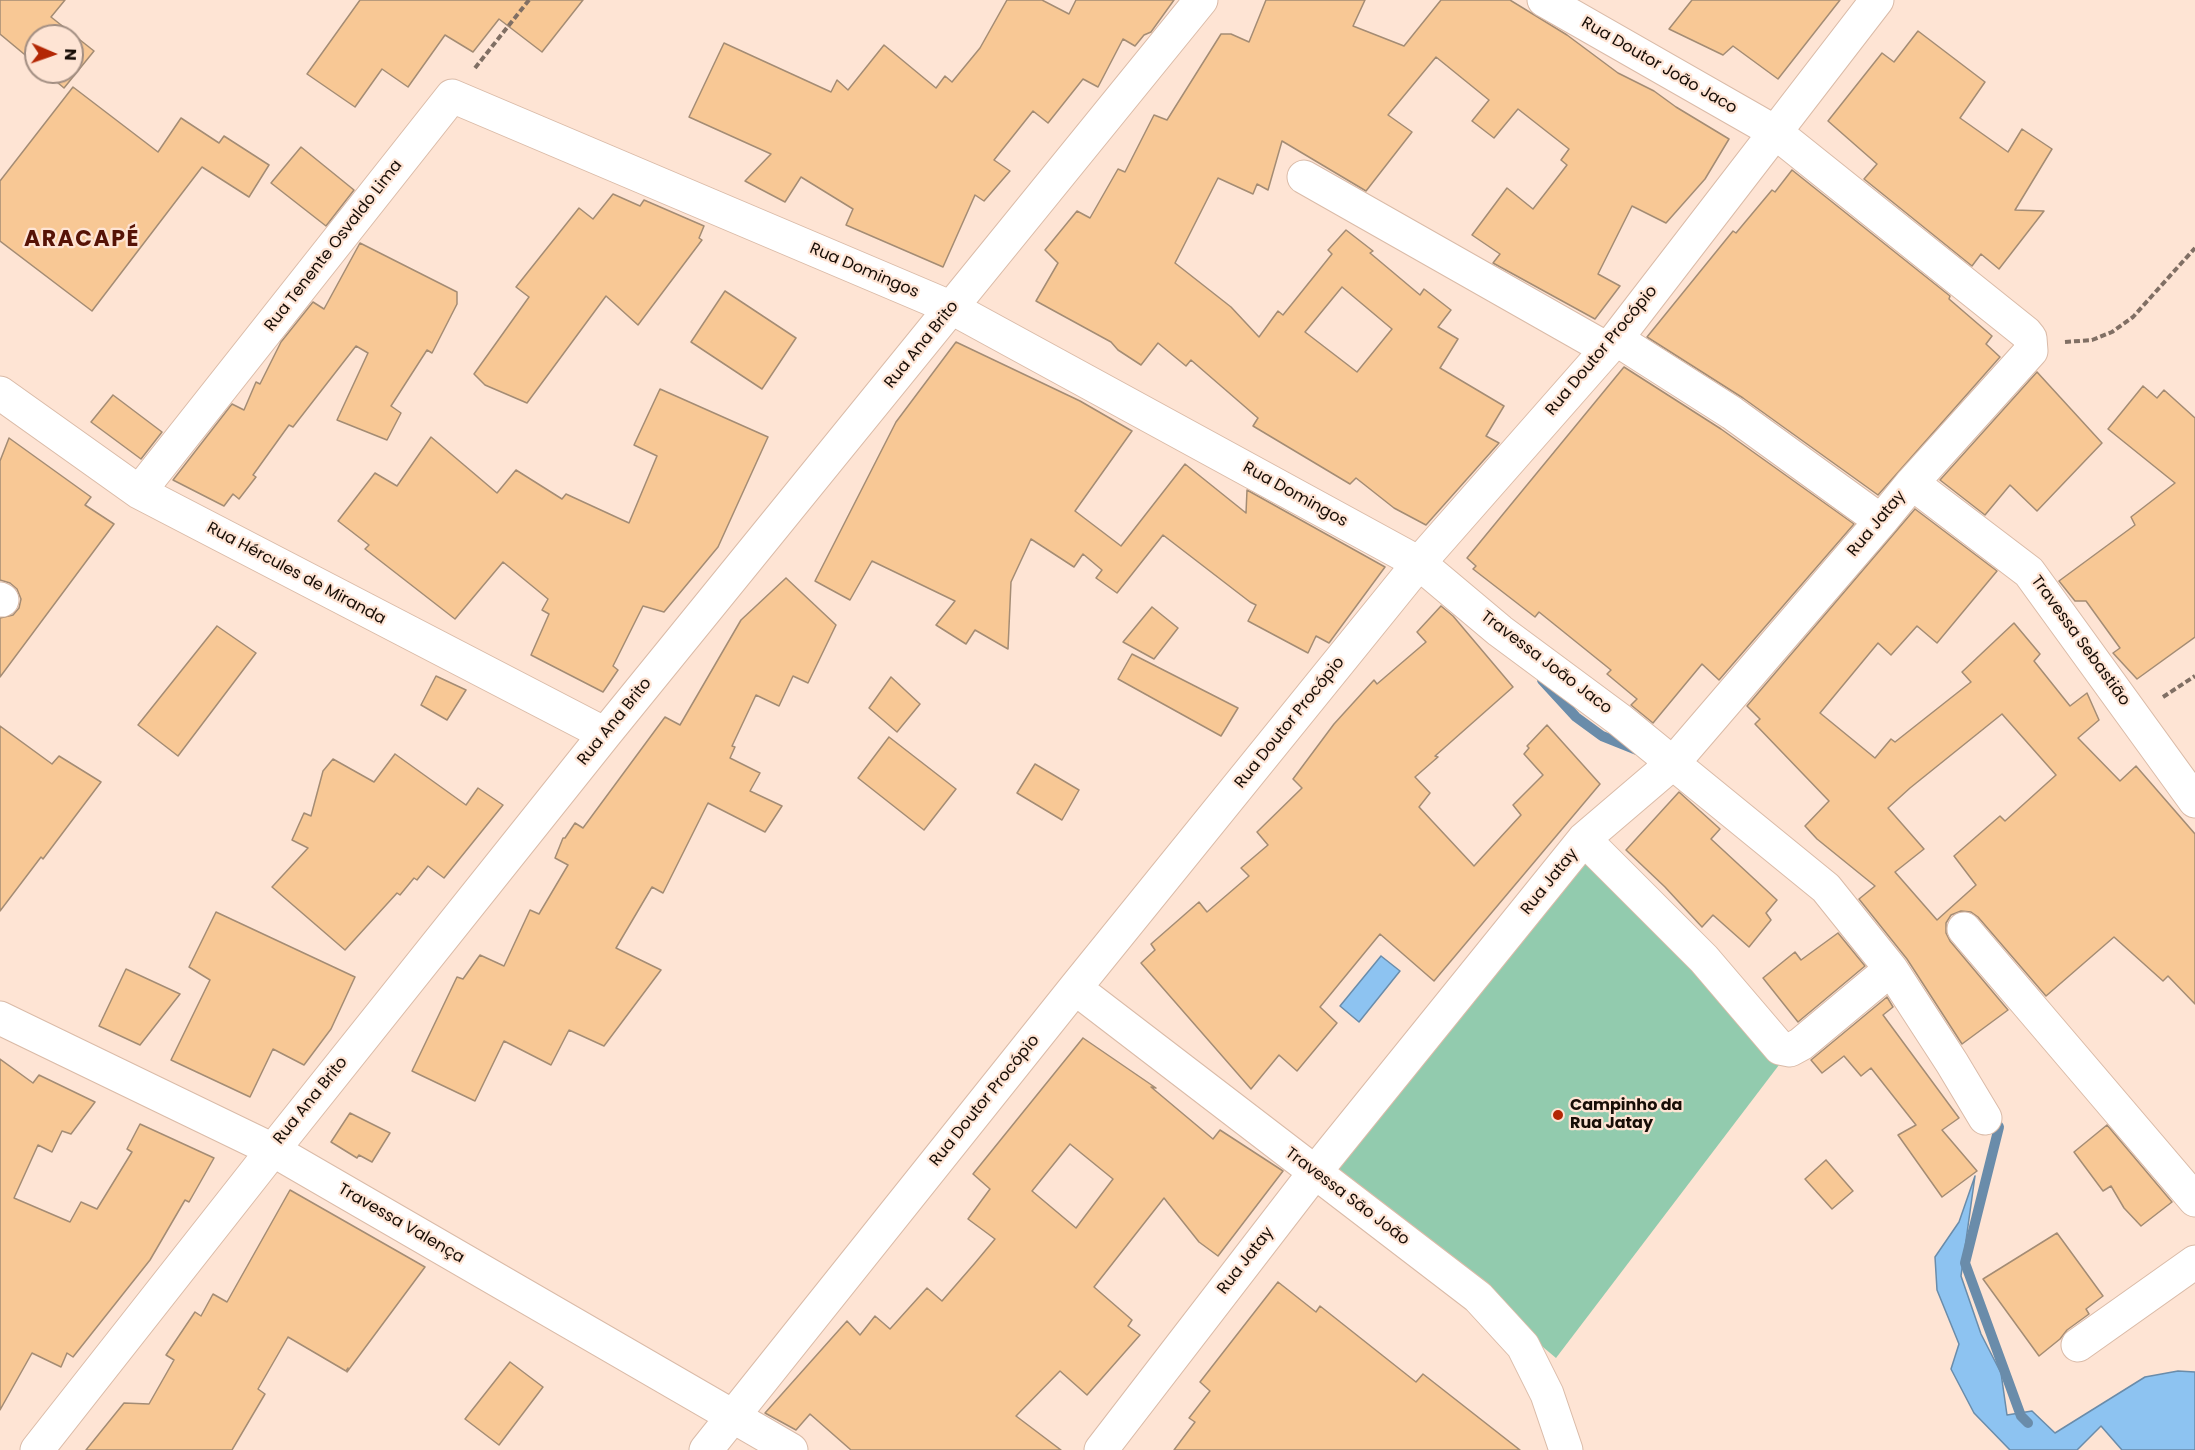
<!DOCTYPE html>
<html>
<head>
<meta charset="utf-8">
<style>
	body { margin:0 }
	#map { position:relative; width:2195px; height:1450px; overflow:hidden; background:#fee4d4; font-family:Poppins,sans-serif }
	canvas { display:block }
	.north { position:absolute; left:24px; top:24px; width:60px; height:60px; box-sizing:border-box; background:#fee4d4; border:2px solid #a28e82; border-radius:50%; rotate:92deg; font-size:16px; font-weight:700; line-height:24px; text-align:center; color:#170d06 }
	.north::after { content:''; display:block; margin:auto; width:21px; height:27px; background:#b32704; clip-path:polygon(50% 0,100% 100%,50% 72%,0 100%) }
</style>
</head>
<body>
<div id="map">
<canvas width="2195" height="1450"></canvas>
<div class="north">N</div>
</div>
<script>
const g = document.querySelector('canvas').getContext('2d');
g.lineJoin = 'round';
function fillPath(path, color) {
  g.fillStyle = color;
  g.fill(path, 'evenodd');
}
function shape(rows) {
  const path = new Path2D();
  for (const r of rows) {
    path.moveTo(r[0], r[1]);
    for (let i = 2; i < r.length; i += 2) path.lineTo(r[i], r[i + 1]);
  }
  return path;
}
function strokePath(path, color, width, dash) {
  g.strokeStyle = color;
  g.lineWidth = width;
  g.lineCap = dash ? 'butt' : 'round';
  g.setLineDash(dash || []);
  g.stroke(path);
}
function drawText(font, color, halo, rows, align = 'center') {
  g.font = font + ' Poppins,sans-serif';
  g.lineWidth = 4.5;
  g.setLineDash([]);
  g.textBaseline = 'middle';
  g.strokeStyle = halo;
  g.fillStyle = color;
  for (const [text, x, y, turn = 0] of rows) {
    g.save();
    g.translate(x, y);
    g.rotate((+turn || 0) * Math.PI / 180);
    g.textAlign = isNaN(turn) ? turn : align;
    if (halo) g.strokeText(text, 0, 0);
    g.fillText(text, 0, 0);
    g.restore();
  }
}
const green = shape([
	[1588,853,1782,1061,1556,1358,1331,1169]
]);
const water = shape([
	[1381,956,1400,971,1359,1022,1340,1006,1381,956],
	[1975,1176,1961,1276,1981,1334,2001,1373,2007,1415,2032,1411,2055,1433,2145,1377,2178,1371,2195,1372,2195,1450,2122,1450,2101,1426,2077,1450,2010,1450,1974,1413,1951,1369,1959,1344,1937,1290,1935,1257,1959,1222,1975,1176]
]);
const stream = shape([
	[1542,680,1576,717,1602,736,1637,750],
	[1992,1116,1999,1127,1965,1263,2021,1416,2028,1423]
]);
const building = shape([
	[0,0,65,0,51,17,94,51,64,88,45,72,72,72,72,36,36,36,36,64,0,34,0,0],
	[360,0,583,0,542,52,499,19,473,52,445,35,408,87,382,69,355,107,307,74,360,0],
	[1007,0,1042,0,1069,14,1076,0,1174,0,1151,32,1144,35,1135,46,1123,39,1098,87,1083,79,1048,123,1033,111,994,160,1010,171,984,201,975,195,943,267,846,225,853,209,801,177,785,202,745,181,771,154,689,117,724,43,831,92,837,80,848,90,884,45,936,88,945,76,952,82,980,48,1007,0],
	[1266,0,1365,0,1353,26,1404,46,1441,0,1510,0,1567,35,1618,73,1654,91,1676,107,1729,139,1705,179,1666,223,1632,206,1598,274,1620,286,1595,319,1493,263,1500,254,1472,235,1507,188,1533,209,1567,165,1561,160,1569,149,1518,109,1494,138,1472,121,1489,100,1436,57,1388,115,1412,132,1366,191,1282,141,1268,190,1257,184,1253,194,1218,178,1175,263,1231,307,1259,337,1278,311,1283,315,1332,254,1328,250,1346,230,1373,251,1370,253,1420,295,1424,289,1451,310,1438,327,1458,339,1440,368,1504,406,1486,436,1499,443,1426,525,1394,508,1356,478,1350,484,1253,426,1258,418,1191,360,1186,366,1158,343,1141,365,1118,350,1111,342,1036,301,1058,263,1045,250,1077,211,1090,218,1118,169,1125,172,1154,115,1167,120,1221,34,1231,34,1249,42,1266,0],
	[1342,287,1392,329,1357,372,1305,332,1342,287],
	[1692,0,1840,0,1778,79,1733,46,1723,55,1669,29,1692,0],
	[1918,31,1985,82,1960,118,2008,152,2022,129,2052,149,2015,210,2044,211,1999,269,1981,254,1972,266,1864,179,1877,164,1828,121,1882,53,1894,62,1918,31],
	[73,87,158,152,181,118,219,143,224,136,269,165,249,197,202,167,92,311,0,241,0,181,73,87],
	[301,147,354,190,326,226,271,183,301,147],
	[1792,170,1950,296,1949,299,1992,336,1986,344,2000,357,1878,495,1743,398,1647,337,1733,231,1736,233,1772,190,1775,192,1792,170],
	[613,194,640,206,644,200,704,226,699,238,702,240,638,325,606,296,527,403,485,385,474,374,529,297,516,287,579,208,593,219,613,194],
	[360,243,457,292,457,304,432,353,427,350,391,406,401,413,387,440,337,420,368,353,356,346,293,427,289,425,253,475,256,477,239,499,233,494,224,506,173,480,232,404,244,410,256,382,260,384,281,342,313,302,324,309,360,243],
	[725,291,796,338,762,389,691,342,725,291],
	[956,342,1080,401,1132,431,1075,511,1121,546,1185,464,1246,513,1247,490,1385,567,1329,643,1316,636,1308,653,1248,621,1256,605,1250,602,1163,535,1117,593,1096,578,1102,570,1083,554,1074,567,1031,539,1011,582,1008,649,975,630,966,644,936,625,955,601,872,561,850,600,815,581,896,422,956,342],
	[1624,367,1721,429,1854,524,1719,680,1702,664,1653,723,1631,705,1637,699,1607,674,1611,670,1539,612,1535,617,1473,569,1476,566,1467,558,1624,367],
	[2037,372,2102,443,2037,511,2010,485,1985,515,1940,480,2037,372],
	[2143,386,2157,398,2164,390,2195,418,2195,637,2137,679,2113,653,2120,648,2086,601,2075,601,2059,581,2135,525,2131,517,2175,483,2108,429,2143,386],
	[660,389,768,437,718,547,664,612,643,606,613,666,618,670,603,692,531,655,549,614,542,610,548,599,503,562,455,619,365,549,369,545,338,521,375,473,397,486,431,437,497,493,516,470,562,499,566,494,629,523,657,456,634,445,660,389],
	[113,395,162,432,141,459,91,422,113,395],
	[9,438,91,497,85,505,114,524,0,677,0,618,13,615,19,608,21,599,17,589,10,583,0,580,0,461,9,438],
	[1915,509,1997,571,1937,643,1917,626,1891,655,1878,643,1820,713,1875,758,1891,739,1895,742,1971,682,1962,672,2014,623,2040,654,2034,661,2070,706,2087,693,2099,720,2078,738,2120,781,2136,766,2195,834,2195,1004,2168,976,2163,981,2114,937,2046,996,1978,917,1971,912,1961,911,1951,915,1946,923,1946,933,1950,941,2008,1010,1962,1044,1907,959,1859,899,1875,886,1817,839,1805,826,1829,801,1755,724,1760,719,1747,706,1915,509],
	[2002,714,2056,775,2005,821,2000,816,1954,856,1976,885,1937,920,1895,872,1924,849,1888,808,1910,788,2002,714],
	[786,578,836,625,808,683,793,676,779,706,756,695,732,746,735,747,730,758,760,773,750,791,782,806,765,832,708,803,663,893,652,887,616,948,661,970,604,1046,569,1030,551,1065,504,1041,475,1101,412,1071,457,977,463,979,480,955,504,966,530,910,539,914,568,865,555,858,563,838,565,838,575,823,583,828,665,717,680,725,741,620,786,578],
	[1441,606,1453,616,1513,687,1435,756,1438,757,1415,777,1430,793,1419,807,1474,866,1521,815,1513,805,1543,775,1524,754,1529,748,1527,746,1547,725,1600,784,1434,981,1380,934,1320,1007,1337,1023,1297,1071,1279,1055,1251,1089,1141,963,1155,950,1151,944,1199,902,1207,912,1249,876,1241,868,1268,845,1257,832,1302,788,1293,779,1334,724,1374,680,1377,684,1426,642,1417,632,1441,606],
	[1152,607,1178,628,1154,659,1123,642,1152,607],
	[217,626,256,653,178,756,138,725,217,626],
	[1132,654,1238,708,1221,736,1118,679,1132,654],
	[436,676,466,690,447,720,421,705,436,676],
	[891,677,920,704,897,732,869,708,891,677],
	[0,726,52,764,59,756,101,782,43,859,41,857,0,911,0,726],
	[889,737,956,789,924,830,858,778,889,737],
	[395,754,466,805,478,788,503,805,444,878,428,866,417,880,414,878,400,895,397,893,345,950,272,887,308,848,292,840,304,813,311,816,323,771,333,759,374,782,395,754],
	[1035,764,1079,790,1062,820,1017,793,1035,764],
	[1679,792,1720,829,1711,839,1777,900,1766,913,1771,920,1749,947,1713,915,1702,927,1665,887,1626,850,1679,792],
	[216,912,355,977,331,1029,304,1065,273,1049,250,1097,171,1060,210,980,189,967,216,912],
	[1838,933,1865,966,1798,1022,1763,978,1795,952,1801,960,1838,933],
	[126,969,180,994,140,1045,99,1026,126,969],
	[1887,997,1893,1007,1883,1015,1959,1118,1942,1130,1977,1171,1942,1197,1898,1135,1916,1125,1871,1068,1861,1076,1844,1056,1822,1073,1811,1060,1887,997],
	[1083,1038,1156,1088,1151,1087,1213,1139,1220,1130,1283,1171,1218,1256,1199,1242,1164,1198,1094,1287,1132,1320,1128,1326,1140,1335,1087,1395,1060,1371,1016,1416,1061,1450,851,1450,810,1414,796,1430,765,1413,847,1321,860,1335,875,1316,890,1329,927,1288,942,1301,975,1263,995,1239,968,1219,990,1189,973,1174,1083,1038],
	[1070,1144,1113,1179,1076,1228,1032,1191,1070,1144],
	[0,1059,33,1083,39,1075,95,1102,71,1134,62,1131,52,1152,38,1145,14,1198,70,1222,81,1202,97,1209,132,1152,127,1149,140,1124,214,1158,189,1202,185,1200,150,1260,73,1357,67,1353,61,1367,32,1353,0,1410,0,1059],
	[350,1113,390,1133,372,1162,359,1155,357,1158,331,1142,350,1113],
	[2107,1125,2172,1202,2141,1226,2124,1208,2111,1186,2103,1191,2074,1152,2107,1125],
	[1826,1160,1853,1191,1832,1209,1805,1179,1826,1160],
	[290,1190,425,1267,347,1372,348,1368,346,1371,288,1337,258,1389,265,1394,232,1450,86,1450,124,1403,149,1404,174,1360,166,1355,195,1312,201,1316,213,1294,227,1302,290,1190],
	[2057,1233,2103,1296,2086,1309,2089,1314,2067,1330,2060,1339,2039,1356,1983,1279,2057,1233],
	[1278,1282,1316,1312,1320,1306,1416,1382,1423,1374,1520,1450,1174,1450,1195,1422,1189,1418,1210,1391,1200,1382,1278,1282],
	[510,1362,543,1387,499,1445,465,1419,510,1362]
]);
const path = shape([
	[475,68,529,0],
	[2065,342,2092,340,2112,332,2133,317,2195,248],
	[2163,697,2195,676]
]);
const minor = shape([
	[1304,177,1607,349],
	[1616,339,1732,413,1881,521],
	[0,393,139,492,605,734],
	[1912,483,2029,572,2195,801],
	[139,492,452,96,952,308,1419,563,1500,631,1620,720,1826,888,1891,969,1952,1063,1985,1118],
	[0,599,2,600],
	[1584,839,1704,959,1780,1048,1790,1050,1801,1044,1891,969],
	[1964,929,2195,1200],
	[1075,988,1478,1297,1523,1346,1547,1394,1566,1450],
	[0,1018,273,1150,791,1450],
	[2078,1345,2195,1262],
	[37,1450,273,1150,605,734,1201,0],
	[706,1450,1075,988,1419,563,1616,339,1877,0],
	[1101,1450,1315,1172,1584,839,1673,763,1881,521,1912,483,2031,351,2030,338,2026,333,1775,132,1544,0]
]);
const markers = [
	[1558,1115,6,"#b32704"]
];
const streetNames = [
	["Rua Doutor João Jaco",1659,66,30],
	["Rua Tenente Osvaldo Lima",334,246,-52],
	["Rua Domingos",864,271,23],
	["Rua Ana Brito",922,345,-51],
	["Rua Doutor Procópio",1602,351,-50],
	["Rua Domingos",1295,495,29],
	["Rua Jatay",1877,524,-50],
	["Rua Hércules de Miranda",296,574,28],
	["Travessa Sebastião",2080,641,54],
	["Travessa João Jaco",1546,663,37],
	["Rua Ana Brito",615,722,-51],
	["Rua Doutor Procópio",1290,723,-51],
	["Rua Jatay",1550,882,-51],
	["Rua Ana Brito",311,1101,-51],
	["Rua Doutor Procópio",985,1101,-51],
	["Travessa São João",1347,1197,37],
	["Travessa Valença",401,1224,30],
	["Rua Jatay",1246,1261,-52]
];
const poiNames = [
	["Campinho da",1570,1106],
	["Rua Jatay",1570,1124]
];
const districtNames = [
	["ARACAPÉ",82,240]
];
fillPath(green, '#92cbae');
fillPath(water, '#8dc3f1');
strokePath(water, '#6a8caa', 1.5);
strokePath(stream, '#6a8caa', 10);
fillPath(building, '#f8c895');
strokePath(building, '#a48c74', 1.5);
strokePath(minor, '#dabba8', 35);
strokePath(path, '#806f64', 4, [6, 3]);
strokePath(minor, '#fff', 33);
for (const [x, y, r, color] of markers) {
  const dot = new Path2D();
  dot.arc(x, y, r, 0, 2 * Math.PI);
  g.fillStyle = color;
  g.fill(dot);
  strokePath(dot, '#fee4d4', 2);
}
drawText('16px', '#170d06', '#fee4d4', streetNames);
drawText('bold 16px', '#170d06', '#fee4d4', poiNames, 'left');
g.letterSpacing = '1.5px';
drawText('bold 22px', '#561306', '#fee4d4', districtNames);
g.letterSpacing = '0px';
</script>
</body>
</html>
